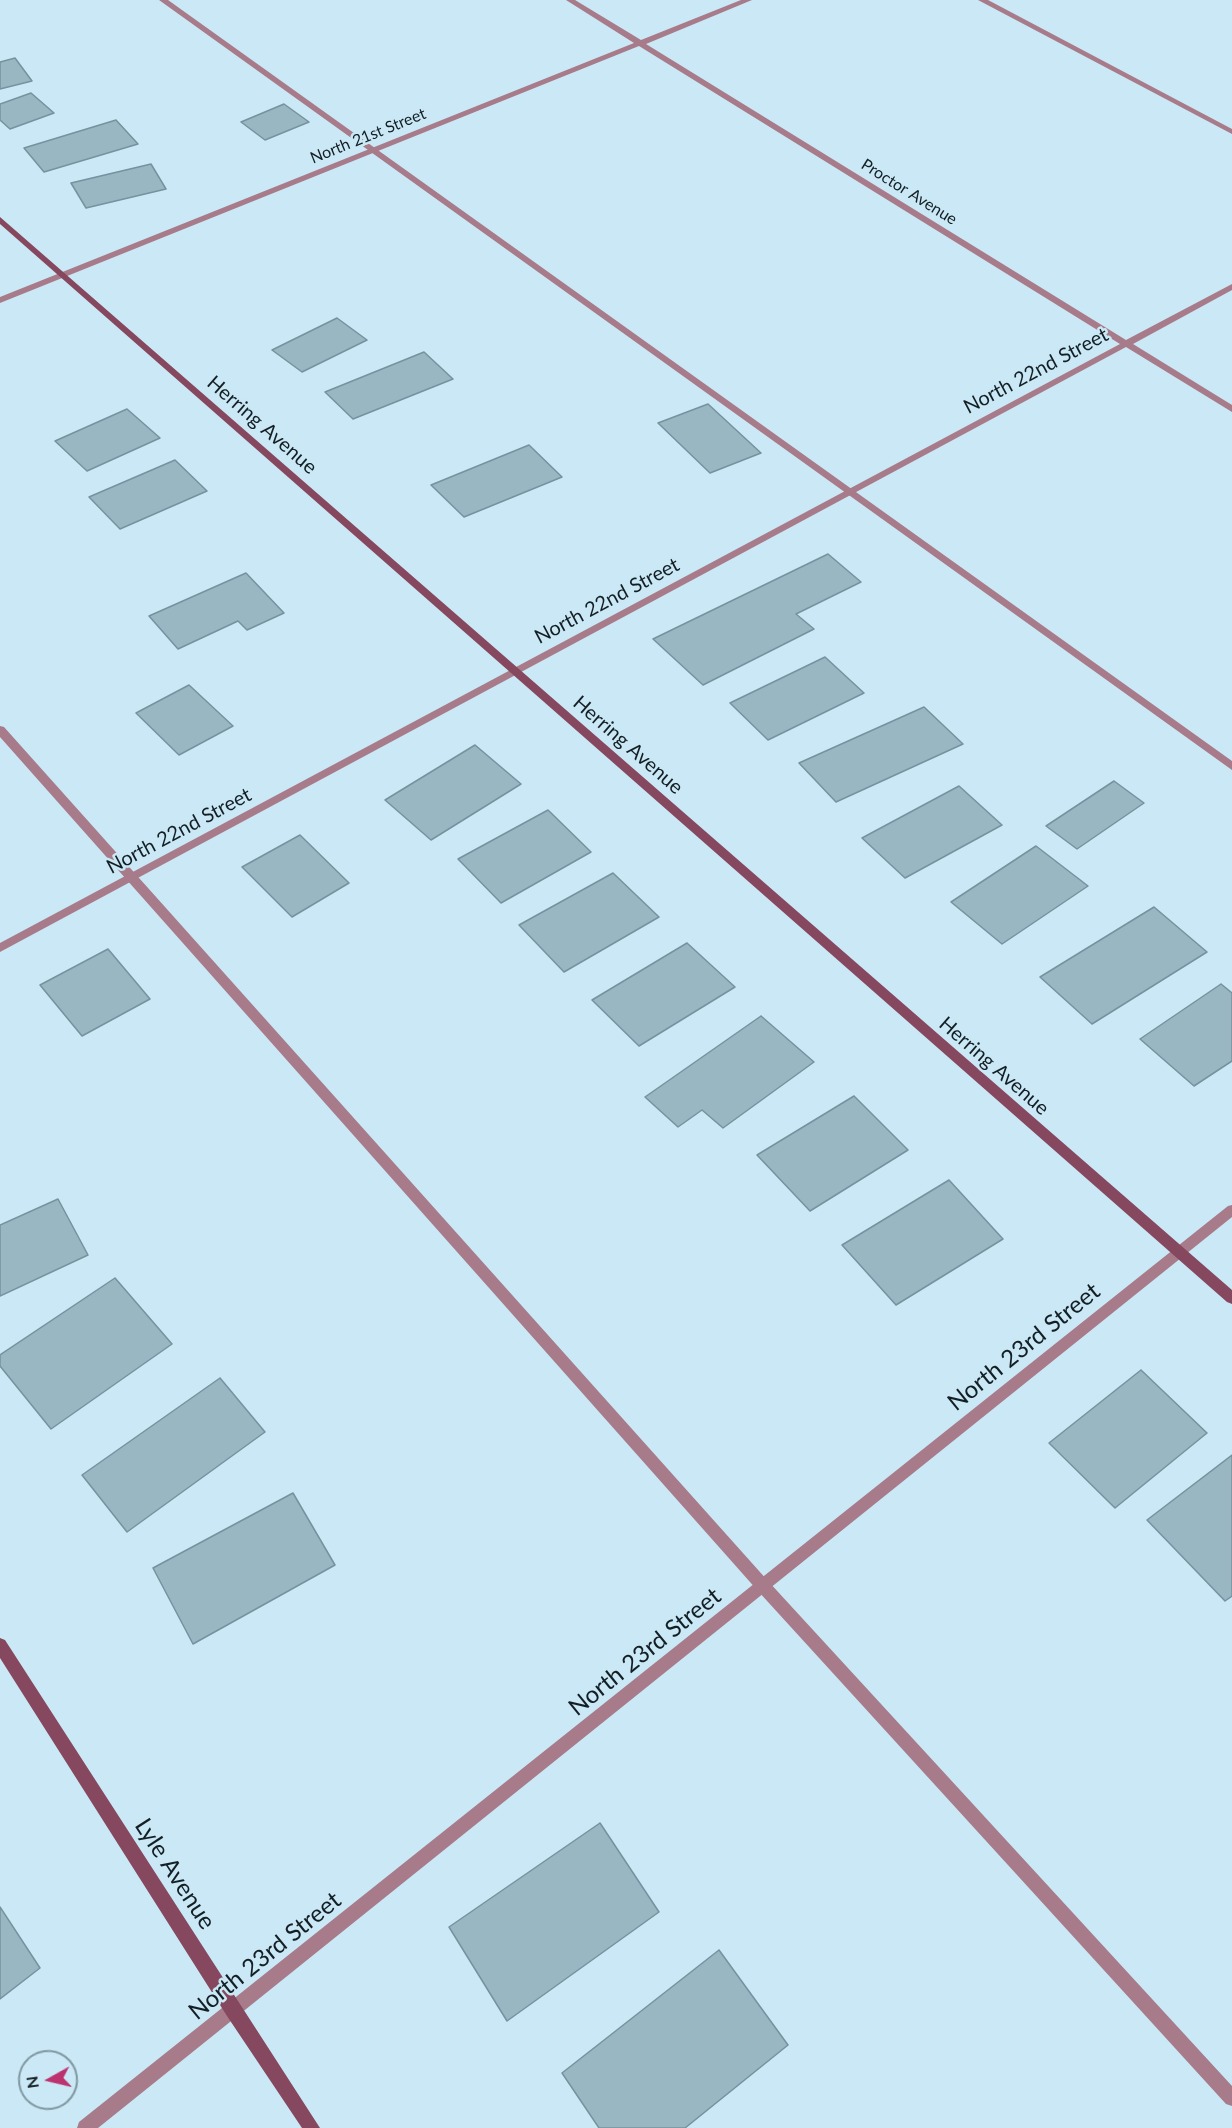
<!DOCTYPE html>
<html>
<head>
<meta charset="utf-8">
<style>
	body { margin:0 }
	#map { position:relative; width:1232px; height:2128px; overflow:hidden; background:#cae8f6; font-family:Lato,sans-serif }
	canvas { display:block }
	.north { position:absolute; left:18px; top:2050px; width:60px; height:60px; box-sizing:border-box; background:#cae8f6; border:2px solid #8198a2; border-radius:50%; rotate:262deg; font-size:16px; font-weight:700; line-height:24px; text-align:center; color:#141f24 }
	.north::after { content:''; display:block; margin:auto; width:21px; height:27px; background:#bc336f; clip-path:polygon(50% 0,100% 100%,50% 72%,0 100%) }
</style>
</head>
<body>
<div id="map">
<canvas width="1232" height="2128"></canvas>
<div class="north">N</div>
</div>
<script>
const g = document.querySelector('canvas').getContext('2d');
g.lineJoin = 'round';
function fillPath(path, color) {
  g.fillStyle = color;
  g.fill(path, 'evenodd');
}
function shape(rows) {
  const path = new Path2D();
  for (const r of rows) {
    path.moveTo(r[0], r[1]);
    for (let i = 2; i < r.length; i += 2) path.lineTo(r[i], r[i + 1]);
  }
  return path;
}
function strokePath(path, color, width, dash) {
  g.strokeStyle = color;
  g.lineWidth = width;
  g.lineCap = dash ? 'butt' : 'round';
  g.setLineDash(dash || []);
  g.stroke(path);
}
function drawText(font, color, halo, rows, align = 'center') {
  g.font = font + ' Lato,sans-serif';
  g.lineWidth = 5;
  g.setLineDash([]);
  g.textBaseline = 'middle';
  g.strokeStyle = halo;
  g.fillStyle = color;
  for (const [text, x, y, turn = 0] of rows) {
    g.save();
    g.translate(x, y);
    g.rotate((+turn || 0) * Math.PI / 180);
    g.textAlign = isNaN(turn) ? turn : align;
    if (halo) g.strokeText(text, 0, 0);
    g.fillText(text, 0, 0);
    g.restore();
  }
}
const building = shape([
	[15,58,32,81,0,89,0,62,15,58],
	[31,93,54,113,10,129,0,120,0,104,31,93],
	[284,104,309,122,265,140,241,122,284,104],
	[116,120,138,144,44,172,24,148,116,120],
	[151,164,166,189,86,208,71,183,151,164],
	[337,318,367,340,302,372,272,350,337,318],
	[424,352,453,379,353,419,325,392,424,352],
	[708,404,761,453,710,473,658,423,708,404],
	[127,409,160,438,87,471,55,441,127,409],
	[529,445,562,477,464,517,431,485,529,445],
	[175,460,207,491,120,529,89,497,175,460],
	[828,554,861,582,796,614,814,629,703,685,653,639,828,554],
	[246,573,284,613,247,630,238,621,178,649,149,616,246,573],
	[825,657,864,693,768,740,730,703,825,657],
	[189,685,233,726,179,755,136,713,189,685],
	[924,707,963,744,836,802,799,763,924,707],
	[475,745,521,784,431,840,385,800,475,745],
	[1114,781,1144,803,1077,849,1046,826,1114,781],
	[959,786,1002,825,905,878,862,838,959,786],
	[548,810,591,852,501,903,458,859,548,810],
	[300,835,349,883,292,917,242,867,300,835],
	[1036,846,1088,886,1002,944,951,902,1036,846],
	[613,873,659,917,564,972,519,925,613,873],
	[1154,907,1207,952,1092,1024,1040,977,1154,907],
	[687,943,735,987,639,1046,592,1000,687,943],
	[108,949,150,999,82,1036,40,985,108,949],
	[1221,984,1232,993,1232,1061,1194,1086,1140,1039,1221,984],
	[761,1016,814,1062,723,1128,702,1110,678,1127,645,1097,761,1016],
	[854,1096,908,1150,810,1211,757,1155,854,1096],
	[949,1180,1003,1239,896,1305,842,1245,949,1180],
	[58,1199,88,1255,0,1296,0,1225,58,1199],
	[115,1278,172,1344,51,1429,0,1366,0,1355,115,1278],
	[1141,1370,1207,1433,1115,1508,1049,1443,1141,1370],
	[220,1378,265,1432,127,1532,82,1475,220,1378],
	[1232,1455,1232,1596,1225,1601,1147,1520,1232,1455],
	[293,1493,335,1565,193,1644,153,1568,293,1493],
	[600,1823,659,1912,507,2021,449,1927,600,1823],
	[0,1907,40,1968,0,1999,0,1907],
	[719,1950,788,2045,685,2128,599,2128,562,2073,719,1950]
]);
const service = shape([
	[159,0,168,0,1232,761,1232,770,159,0],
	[978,0,988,0,1232,129,1232,134,978,0],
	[0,726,4,727,768,1581,1232,2086,1232,2106,1226,2104,758,1591,0,737,0,726]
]);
const minor = shape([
	[566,0,575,0,641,40,741,0,752,0,646,44,1126,340,1232,284,1232,290,1133,344,1232,405,1232,412,1126,347,0,952,0,943,1120,344,639,46,0,303,0,297,634,43,566,0],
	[1232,1205,1232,1217,98,2128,77,2128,79,2122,1228,1206,1232,1205]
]);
const secondary = shape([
	[0,217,1232,1290,1232,1304,1227,1302,0,224,0,217],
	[0,1638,5,1640,320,2128,302,2128,227,2016,0,1658,0,1638]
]);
const farStreetnames = [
	["North 21st Street",368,136,-22],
	["Proctor Avenue",909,192,32]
];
const streetNames = [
	["North 22nd Street",1036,371,-28],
	["Herring Avenue",262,425,41],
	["North 22nd Street",607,601,-28],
	["Herring Avenue",628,745,41],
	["North 22nd Street",179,831,-28],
	["Herring Avenue",994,1066,41]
];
const nearStreetnames = [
	["North 23rd Street",1024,1347,-39],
	["North 23rd Street",645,1652,-39],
	["Lyle Avenue",175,1874,57],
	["North 23rd Street",265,1956,-39]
];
fillPath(building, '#99b6c3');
strokePath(building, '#76929f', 1.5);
fillPath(service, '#a77b89');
fillPath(minor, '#a77b89');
fillPath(secondary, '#86485e');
drawText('16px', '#141f24', '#cae8f6', farStreetnames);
drawText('20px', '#141f24', '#cae8f6', streetNames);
drawText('24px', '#141f24', '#cae8f6', nearStreetnames);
</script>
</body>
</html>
